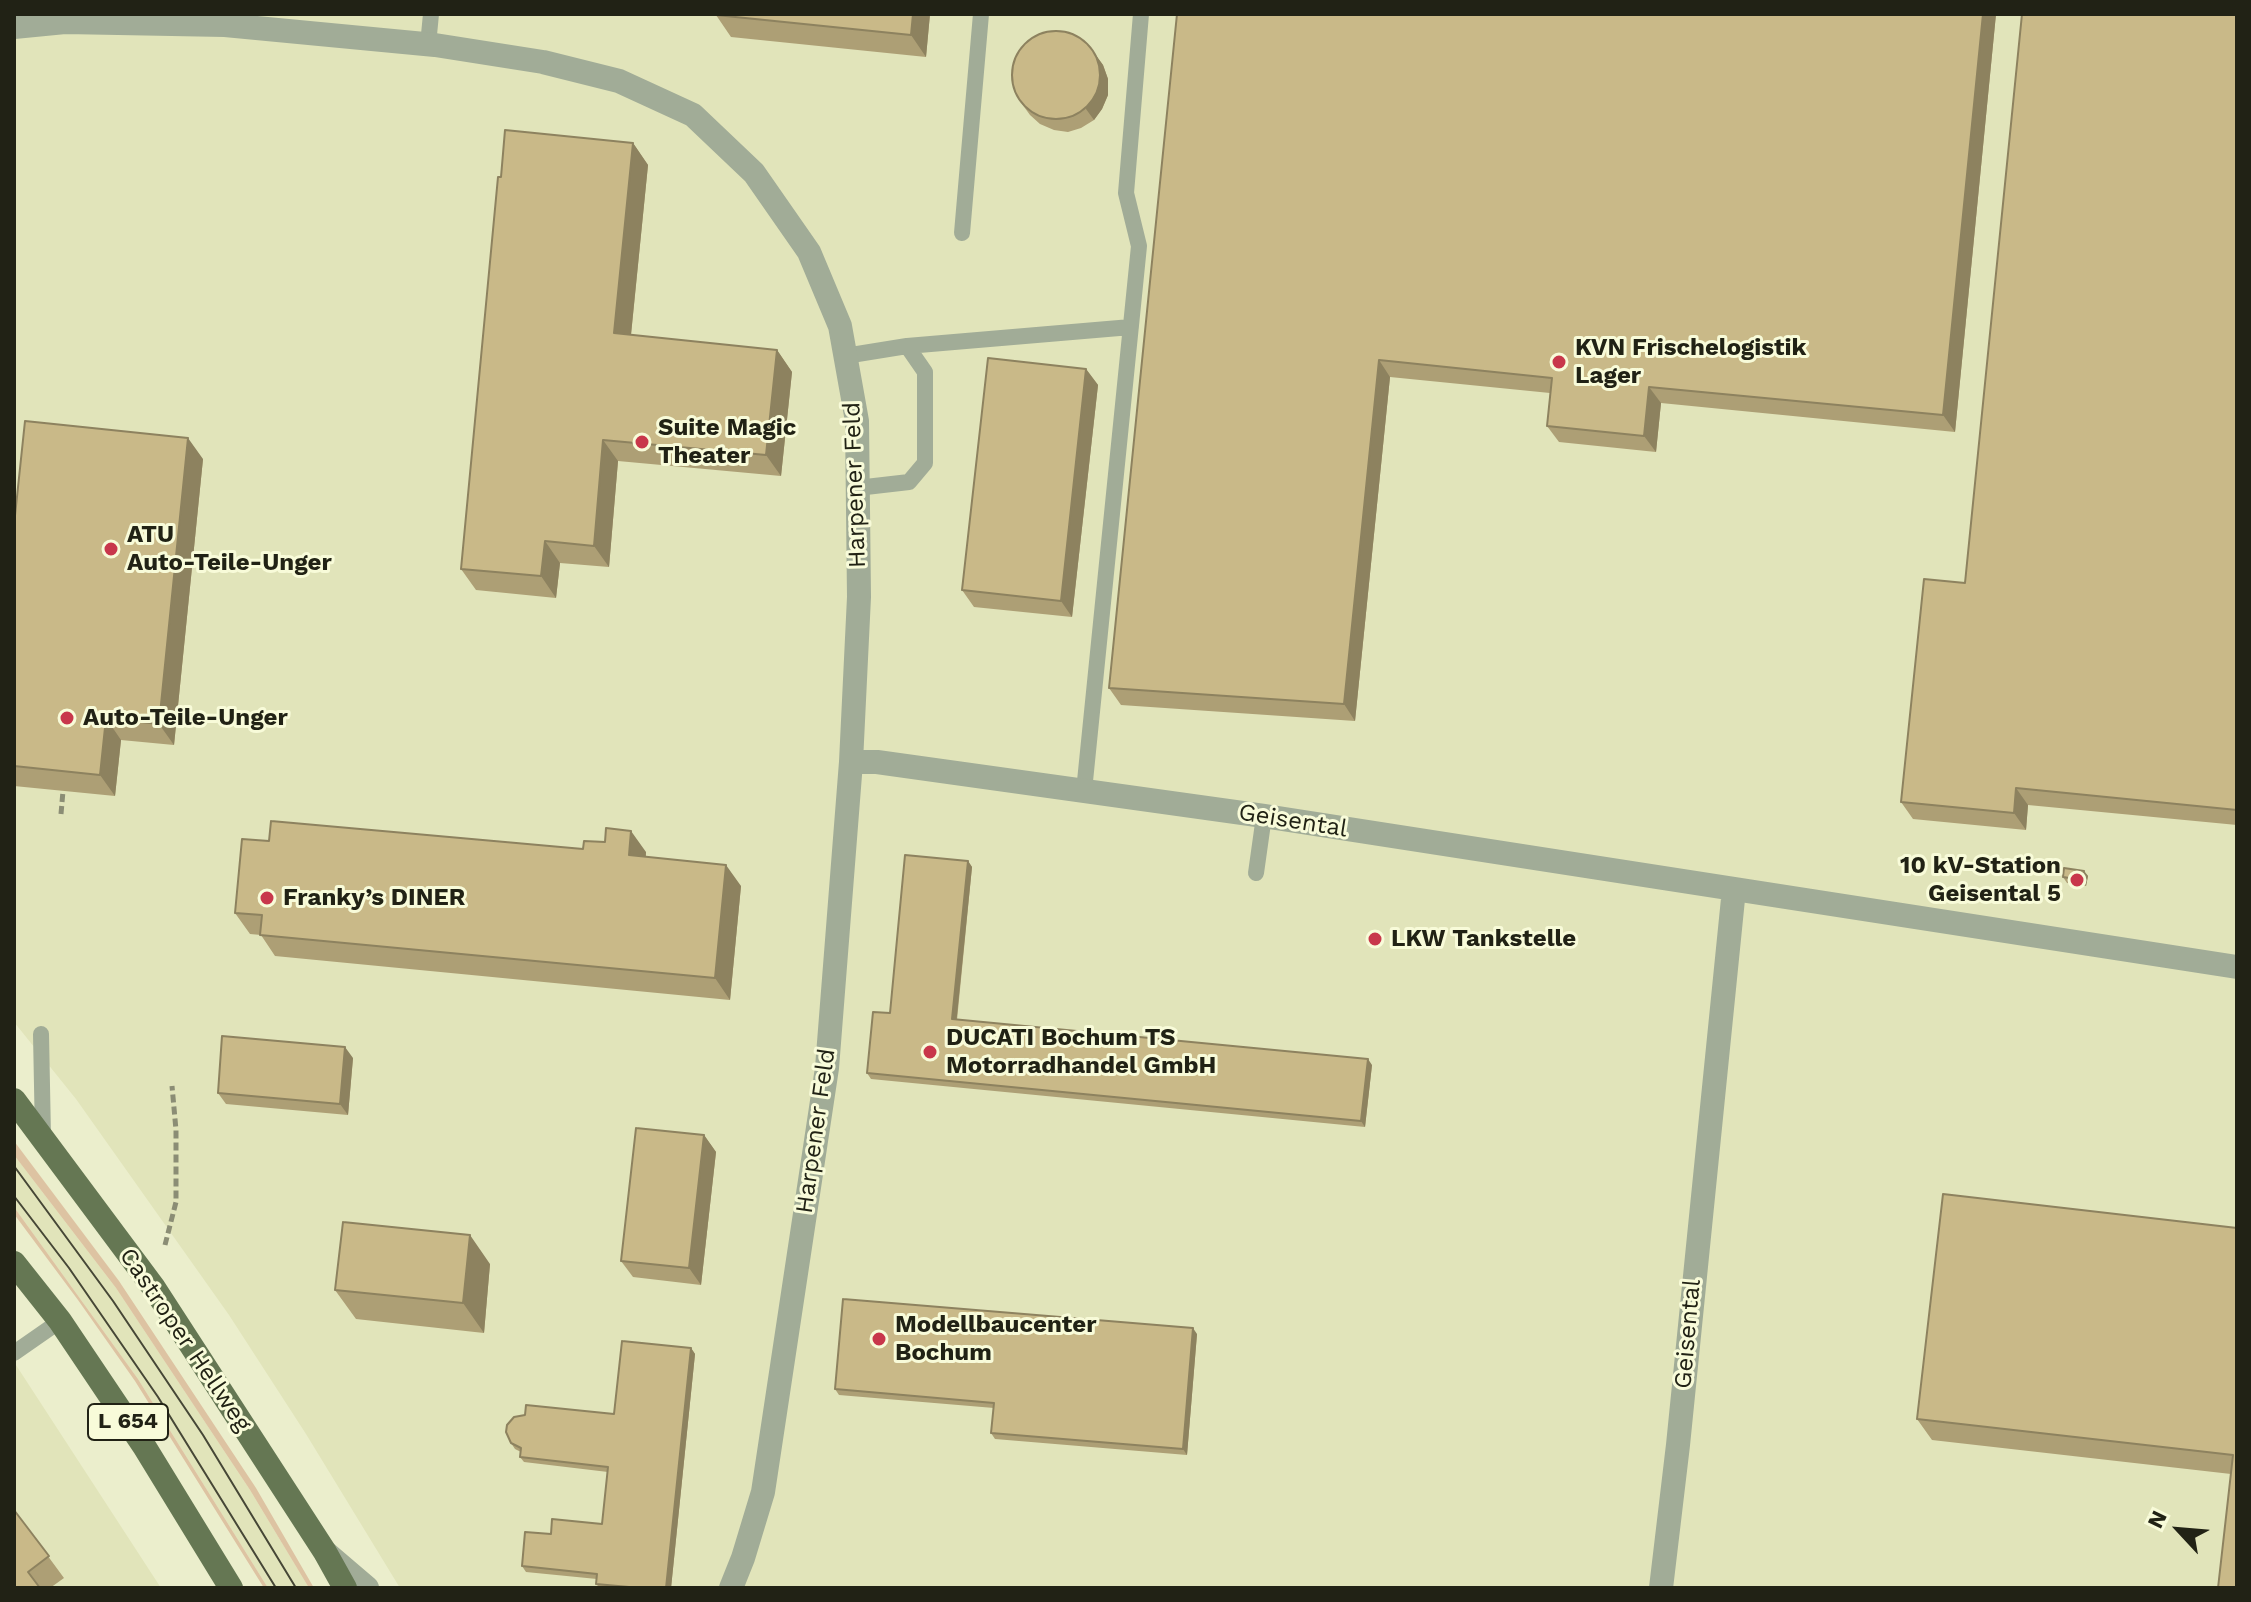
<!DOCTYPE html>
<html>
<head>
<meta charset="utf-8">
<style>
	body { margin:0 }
	#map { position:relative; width:2251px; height:1602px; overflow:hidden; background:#ebeecc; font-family:"Work Sans",sans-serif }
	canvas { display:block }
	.frame { position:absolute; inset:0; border:16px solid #212215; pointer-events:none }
	.north { position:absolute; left:2139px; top:1490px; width:80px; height:80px; -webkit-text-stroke:6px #f8fbd9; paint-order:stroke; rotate:296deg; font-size:22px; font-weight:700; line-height:32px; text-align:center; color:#212215 }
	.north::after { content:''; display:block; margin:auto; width:28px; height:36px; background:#212215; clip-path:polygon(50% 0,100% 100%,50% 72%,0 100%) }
</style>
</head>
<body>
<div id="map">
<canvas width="2251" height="1602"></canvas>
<div class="frame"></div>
<div class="north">N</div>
</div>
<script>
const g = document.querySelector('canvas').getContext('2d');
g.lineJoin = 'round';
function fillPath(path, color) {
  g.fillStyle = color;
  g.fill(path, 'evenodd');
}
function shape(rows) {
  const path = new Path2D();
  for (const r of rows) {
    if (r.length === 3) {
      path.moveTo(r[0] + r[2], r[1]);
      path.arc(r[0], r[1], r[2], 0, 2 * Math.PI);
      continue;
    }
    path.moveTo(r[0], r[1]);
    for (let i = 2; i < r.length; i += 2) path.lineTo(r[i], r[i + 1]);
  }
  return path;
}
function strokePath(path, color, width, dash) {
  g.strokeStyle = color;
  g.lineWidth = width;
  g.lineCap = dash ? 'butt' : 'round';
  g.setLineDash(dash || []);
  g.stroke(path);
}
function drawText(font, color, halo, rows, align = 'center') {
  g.font = font + ' "Work Sans",sans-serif';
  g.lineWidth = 6;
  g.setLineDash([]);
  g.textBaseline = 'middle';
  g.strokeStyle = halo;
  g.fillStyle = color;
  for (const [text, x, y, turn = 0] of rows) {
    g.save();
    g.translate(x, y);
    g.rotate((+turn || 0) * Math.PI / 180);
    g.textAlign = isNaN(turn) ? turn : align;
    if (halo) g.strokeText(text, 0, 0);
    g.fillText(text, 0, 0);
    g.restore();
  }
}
const built = shape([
	[14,14,2237,14,2237,1588,400,1588,306,1434,229,1315,76,1099,14,1022],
	[14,1155,116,1288,250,1490,309,1588,268,1588,138,1379,14,1207],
	[14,1362,161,1588,14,1588]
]);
const green = shape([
	[14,1141,119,1281,256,1488,314,1588,309,1588,250,1490,116,1288,14,1155],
	[14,1207,138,1379,268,1588,264,1588,135,1381,78,1300,14,1214]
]);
const path = shape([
	[61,814,63,791],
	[165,1245,176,1202,176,1130,172,1086]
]);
const service = shape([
	[428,45,431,14],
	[962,233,981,14],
	[907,346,1131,327],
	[845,356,907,346,925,372,925,463,909,482,857,488],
	[1084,791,1139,246,1126,193,1141,14],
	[1256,873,1264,816],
	[41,1034,43,1137],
	[14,1353,60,1321]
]);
const minor = shape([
	[14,27,65,22,225,25,435,45,543,62,619,81,693,115,754,173,809,252,840,326,857,421,859,597,851,762,827,1068,763,1492,743,1558,731,1588],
	[851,762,877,762,1264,816,2237,967],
	[326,1553,367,1588],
	[1661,1588,1678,1445,1734,889]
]);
const primary = shape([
	[14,1100,154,1288,325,1552,345,1588],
	[14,1263,60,1321,144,1446,231,1588]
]);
const tram = shape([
	[14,1166,113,1301,203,1435,296,1588],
	[14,1196,69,1268,158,1397,276,1588]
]);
const wall = shape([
	[930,14,926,57,731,37,716,15],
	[1177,14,1996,14,1955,432,1661,403,1656,452,1559,442,1547,426,1550,393,1390,377,1355,721,1121,705,1109,688],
	[2237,14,2237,825,2028,805,2026,830,1913,819,1901,802,1965,583],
	[1095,54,1103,65,1108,79,1108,95,1102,109,1094,120,1081,128,1068,132,1054,130,1040,124,1030,115,1022,104],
	[633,143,648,165,631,335,777,350,792,372,781,476,618,461,609,567,560,563,556,598,476,590,461,569],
	[1086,369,1098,385,1072,617,974,607,962,590],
	[203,459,174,745,121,740,115,796,14,786,14,525],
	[269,841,583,849,646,852,646,857,741,886,730,1000,275,956,261,935,250,934,235,913],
	[968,861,972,867,957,1020,1372,1065,1365,1127,871,1079,867,1073,890,1013],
	[2084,871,2088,876,2086,886,2067,883,2063,877],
	[353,1058,348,1115,226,1104,218,1093],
	[704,1135,716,1152,701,1285,633,1277,621,1261],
	[2237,1228,2237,1588,2231,1474,1932,1440,1917,1419],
	[490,1264,484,1333,356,1319,335,1290],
	[1197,1334,1187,1455,995,1439,991,1433,994,1408,839,1395,835,1389],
	[691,1348,695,1354,671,1588,600,1588,596,1584,597,1579,526,1572,522,1566,551,1534,602,1524,608,1472,524,1462,520,1457,521,1452,515,1449,511,1443,614,1414],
	[14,1510,64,1578,50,1588,14,1588]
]);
const shadedWall = shape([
	[913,14,930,14,926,57,911,35],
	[1983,14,1996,14,1955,432,1943,415],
	[1095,54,1103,65,1108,79,1108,95,1102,109,1094,120,1086,109],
	[633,143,648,165,629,354,614,333],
	[777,350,792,372,781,476,766,455],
	[1379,360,1390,377,1355,721,1344,704],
	[1086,369,1098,385,1072,617,1061,601],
	[1649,387,1661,403,1656,452,1644,436],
	[188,438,203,459,174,745,159,724],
	[603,440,618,461,609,567,594,546],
	[545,541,560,563,556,598,541,576],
	[106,718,121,740,115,796,100,775],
	[2016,788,2028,805,2026,830,2014,813],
	[631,831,646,852,644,876,629,855],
	[968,861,972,867,956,1025,952,1019],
	[726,865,741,886,730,1000,715,978],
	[2084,871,2088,876,2086,886,2082,880],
	[345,1047,353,1058,348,1115,340,1104],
	[1368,1059,1372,1065,1365,1127,1361,1121],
	[704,1135,716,1152,701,1285,689,1268],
	[470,1235,490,1264,484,1333,463,1303],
	[1193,1328,1197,1334,1187,1455,1183,1449],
	[691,1348,695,1354,671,1588,666,1588]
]);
const building = shape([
	[716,14,913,14,911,35,716,15,716,14],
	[1177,14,1983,14,1943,415,1649,387,1644,436,1547,426,1552,378,1379,360,1344,704,1109,688,1177,14],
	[2022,14,2237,14,2237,810,2016,788,2014,813,1901,802,1924,579,1965,583,2022,14],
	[1056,75,44],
	[505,130,633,143,614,333,777,350,766,455,603,440,594,546,545,541,541,576,461,569,498,177,501,177,505,130],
	[988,358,1086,369,1061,601,962,590,988,358],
	[25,421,188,438,159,724,106,718,100,775,14,766,14,525,25,421],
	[271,821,583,849,584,841,605,842,606,828,631,831,629,855,726,865,715,978,260,935,262,915,235,913,242,839,269,841,271,821],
	[905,855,968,861,952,1019,1368,1059,1361,1121,867,1073,873,1012,890,1013,905,855],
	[2064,868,2084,871,2082,880,2063,877,2064,868],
	[222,1036,345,1047,340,1104,218,1093,222,1036],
	[636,1128,704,1135,689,1268,621,1261,636,1128],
	[1943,1194,2237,1228,2237,1588,2218,1588,2233,1455,1917,1419,1943,1194],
	[343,1222,470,1235,463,1303,335,1290,343,1222],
	[843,1299,1193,1328,1183,1449,991,1433,994,1403,835,1389,843,1299],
	[622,1341,691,1348,666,1588,640,1588,596,1584,597,1574,522,1566,525,1532,551,1534,552,1519,602,1524,608,1467,520,1457,521,1448,511,1443,506,1432,507,1425,514,1417,525,1415,526,1405,614,1414,622,1341],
	[14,1510,49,1556,28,1572,40,1588,14,1588,14,1510]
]);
const markers = [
	[1559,362,8,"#c8374b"],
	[642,442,8,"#c8374b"],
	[111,549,8,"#c8374b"],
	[67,718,8,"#c8374b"],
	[2077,880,8,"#c8374b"],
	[267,898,8,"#c8374b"],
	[1375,939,8,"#c8374b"],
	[930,1052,8,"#c8374b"],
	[879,1339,8,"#c8374b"]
];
const shields = [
	[128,1422,80]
];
const shieldNames = [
	["L 654",128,1422]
];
const poiNames = [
	["KVN Frischelogistik",1575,348],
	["Lager",1575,376],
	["Suite Magic",658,428],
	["Theater",658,456],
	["ATU",127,535],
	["Auto-Teile-Unger",127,563],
	["Auto-Teile-Unger",83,718],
	["10 kV-Station",2061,866,"right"],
	["Geisental 5",2061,894,"right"],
	["Franky’s DINER",283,898],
	["LKW Tankstelle",1391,939],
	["DUCATI Bochum TS",946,1038],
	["Motorradhandel GmbH",946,1066],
	["Modellbaucenter",895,1325],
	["Bochum",895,1353]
];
const streetNames = [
	["Harpener Feld",855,485,-92],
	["Geisental",1293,821,9],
	["Harpener Feld",816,1131,-82],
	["Geisental",1688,1334,-85],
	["Castroper Hellweg",185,1340,56]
];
fillPath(built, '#e1e4ba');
fillPath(green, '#ddc3a2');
strokePath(path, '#8b8d75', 5, [8, 4]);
strokePath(service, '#a1ac97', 16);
strokePath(minor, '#a1ac97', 24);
strokePath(primary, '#657753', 24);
strokePath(tram, '#464736', 2);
fillPath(wall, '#ad9f75');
fillPath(shadedWall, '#8d825f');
fillPath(building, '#c9b988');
strokePath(building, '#8d825f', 2);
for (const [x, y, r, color] of markers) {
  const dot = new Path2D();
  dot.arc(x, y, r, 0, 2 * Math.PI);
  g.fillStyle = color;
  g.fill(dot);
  strokePath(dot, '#f8fbd9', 3);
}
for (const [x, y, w] of shields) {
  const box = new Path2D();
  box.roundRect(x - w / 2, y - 18, w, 36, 6);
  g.fillStyle = '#f8fbd9';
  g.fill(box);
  strokePath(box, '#212215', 2);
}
drawText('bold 22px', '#212215', null, shieldNames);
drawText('bold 24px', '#212215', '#f8fbd9', poiNames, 'left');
drawText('24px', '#212215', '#f8fbd9', streetNames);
</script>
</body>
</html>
